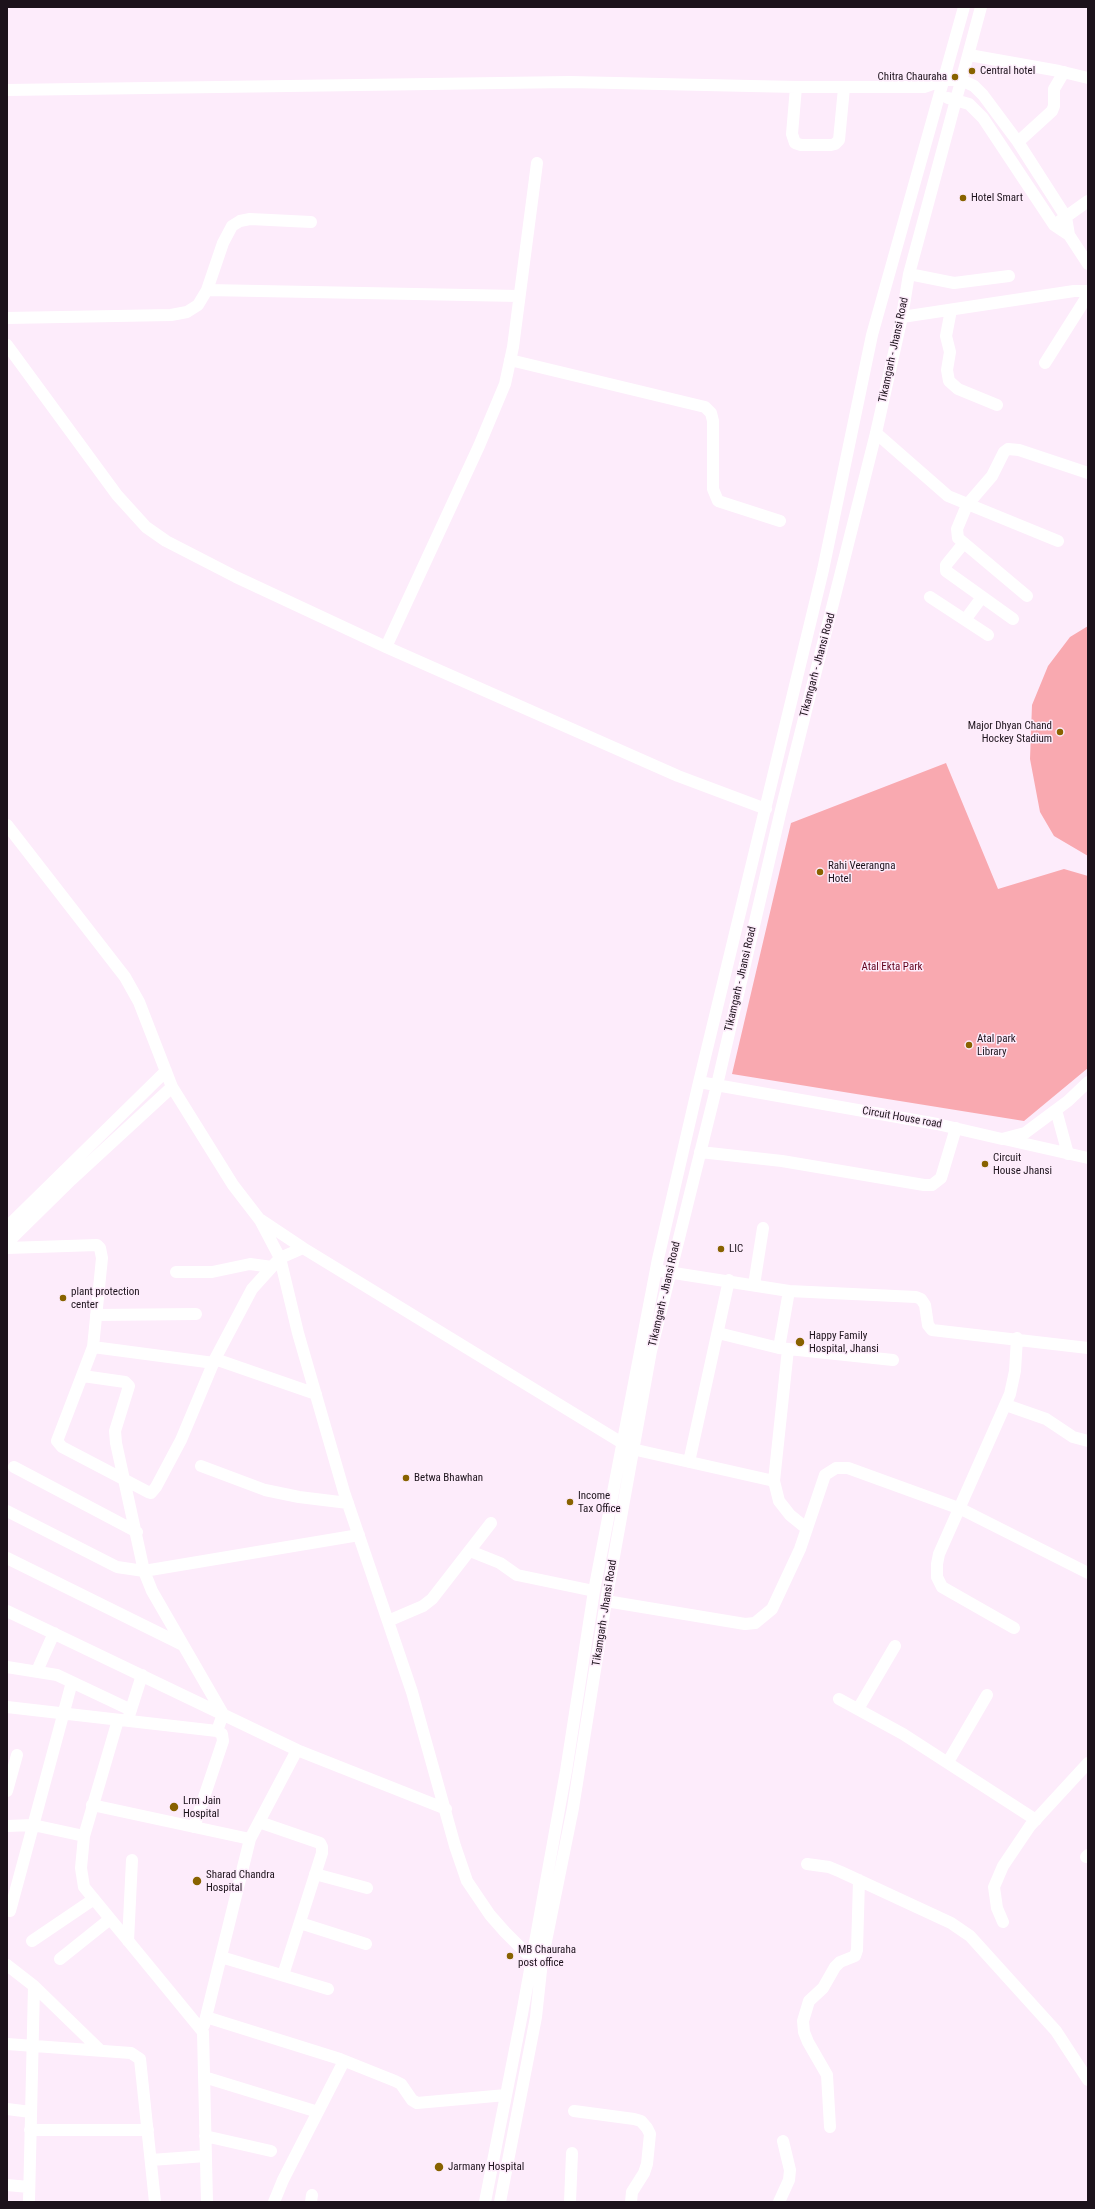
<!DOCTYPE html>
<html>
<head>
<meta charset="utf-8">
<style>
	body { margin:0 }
	#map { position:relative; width:1095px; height:2209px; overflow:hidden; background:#fdecfb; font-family:"Roboto Condensed",sans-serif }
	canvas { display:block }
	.frame { position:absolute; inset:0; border:8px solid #1c121b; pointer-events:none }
</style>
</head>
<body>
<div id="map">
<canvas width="1095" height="2209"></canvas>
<div class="frame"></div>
</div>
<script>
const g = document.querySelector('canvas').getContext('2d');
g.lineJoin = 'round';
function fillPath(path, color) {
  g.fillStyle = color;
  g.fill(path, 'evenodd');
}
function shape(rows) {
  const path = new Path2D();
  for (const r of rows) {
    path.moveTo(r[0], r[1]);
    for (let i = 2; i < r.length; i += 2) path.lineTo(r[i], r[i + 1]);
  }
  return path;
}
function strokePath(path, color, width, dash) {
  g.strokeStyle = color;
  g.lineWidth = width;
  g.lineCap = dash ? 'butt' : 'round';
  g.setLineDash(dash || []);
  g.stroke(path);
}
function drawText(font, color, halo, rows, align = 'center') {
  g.font = font + ' "Roboto Condensed",sans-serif';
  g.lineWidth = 3;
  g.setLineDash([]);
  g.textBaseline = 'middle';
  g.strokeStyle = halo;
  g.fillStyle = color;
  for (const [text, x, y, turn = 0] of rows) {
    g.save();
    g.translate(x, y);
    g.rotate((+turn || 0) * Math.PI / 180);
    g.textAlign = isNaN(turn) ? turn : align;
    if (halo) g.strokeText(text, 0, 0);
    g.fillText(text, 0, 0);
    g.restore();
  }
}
const green = shape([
	[1088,626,1088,856,1054,836,1040,812,1030,759,1032,705,1048,666,1070,637],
	[946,763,998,889,1064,869,1088,876,1088,1068,1024,1121,732,1074,791,823]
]);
const minor = shape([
	[969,55,1059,71,1088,78],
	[796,87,792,134,795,143,801,145,831,145,835,144,839,140,844,88],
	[7,90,570,82,796,87,924,87,944,80,961,80,974,86,983,95,1018,142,1066,217,1069,235],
	[948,98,969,104,983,118,1054,225,1069,235,1088,264],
	[1018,142,1052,111,1054,106,1054,89,1064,72],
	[1060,221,1088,201],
	[909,274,954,283,1009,276],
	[207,290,519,296],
	[951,310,946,336,950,352,947,370,949,381,958,389,997,405],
	[902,317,1074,291,1088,291],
	[7,318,171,315,187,312,198,305,207,290,223,243,232,226,240,221,250,219,311,222],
	[7,345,117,495,146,527,166,541,236,577,386,647,678,776,766,809],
	[510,360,705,407,711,413,713,421,713,489,718,501,780,521],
	[1045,363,1088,295],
	[876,433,948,496,1058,541],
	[963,544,946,565,946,571,1013,619],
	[1027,596,958,538,957,529,967,505,992,476,1004,452,1008,449,1019,450,1088,473],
	[930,597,988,635],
	[965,620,982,597],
	[386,647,479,446,505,384,513,347,537,163],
	[7,825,125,977,139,1002,172,1087,233,1185,260,1220,280,1258,298,1333,344,1492,412,1692,455,1846,467,1881,490,1915,505,1932,531,1958,535,1959],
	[699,1082,937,1124,1002,1139,1025,1133,1068,1101,1088,1082],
	[1056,1110,1068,1154],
	[1004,1139,1088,1158],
	[700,1152,782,1161,924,1185,932,1185,941,1178,956,1128],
	[261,1220,303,1248],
	[7,1227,166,1071],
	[7,1243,71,1180,172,1087],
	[7,1248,97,1245,100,1248,102,1258,93,1347,57,1441,62,1447,148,1492,151,1493,156,1487,181,1440,215,1359,316,1394],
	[661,1271,789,1291,916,1297,921,1299,925,1305,928,1325,932,1330,1088,1348],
	[176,1272,212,1272,250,1264,272,1267],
	[754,1285,763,1228],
	[789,1291,779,1348,893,1360],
	[96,1315,196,1314],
	[718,1333,779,1348],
	[93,1347,214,1363],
	[788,1349,774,1481,779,1501,790,1515,806,1528],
	[215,1359,252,1289,280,1258,303,1248,632,1449,774,1481],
	[1006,1405,1046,1419,1073,1437,1088,1441],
	[689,1462,729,1280],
	[201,1466,265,1490,299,1497,348,1503],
	[14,1467,137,1532],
	[7,1511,117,1567,144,1571,359,1535],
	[470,1551,500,1563,517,1575,594,1591],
	[7,1558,183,1645],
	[606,1601,745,1624,755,1623,772,1609,800,1549,825,1475,836,1468,848,1468,961,1509,1088,1573],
	[7,1611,297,1750,446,1809],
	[388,1621,423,1606,432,1599,491,1523],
	[1014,1628,942,1587,937,1577,937,1564,939,1554,1010,1394,1015,1371,1017,1338],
	[7,1667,57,1675,131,1710],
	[37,1671,54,1633],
	[839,1699,903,1734,1036,1820],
	[7,1707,217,1731,223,1714,152,1591,144,1571,116,1443,115,1431,129,1386,125,1382,83,1376],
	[858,1709,895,1646],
	[129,1716,142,1675],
	[118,1720,84,1836,81,1868,84,1887,203,2032,207,2202],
	[948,1762,987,1695],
	[7,1791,17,1755],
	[92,1805,250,1839],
	[259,1822,320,1843,322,1847,322,1853,283,1975],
	[7,1826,33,1825,84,1836],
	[194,1827,223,1741,222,1734,217,1731],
	[1086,1857,1088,1855],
	[807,1864,829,1867,841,1872,951,1923,970,1936,1056,2031,1088,2080],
	[315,1874,367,1888],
	[10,1911,72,1682],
	[1003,1922,997,1908,994,1887,1003,1866,1030,1826,1088,1763],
	[300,1923,366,1944],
	[32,1941,94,1899],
	[128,1941,132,1860],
	[221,1957,328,1989],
	[60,1959,110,1919],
	[7,1965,34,1986,101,2051],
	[206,2017,340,2059,395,2081,401,2084,412,2100,417,2103,506,2095],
	[204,2025,250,1839,297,1750],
	[7,2044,131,2053,140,2059,155,2202],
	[204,2077,318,2112],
	[7,2109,31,2112],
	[574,2111,634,2119,641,2121,647,2128,650,2134,647,2164,644,2173,632,2192,631,2202],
	[830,2127,827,2075,808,2042,804,2032,803,2021,809,2001,823,1988,835,1967,840,1962,855,1956,857,1950,859,1880],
	[30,2130,148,2130],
	[205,2136,271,2151],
	[151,2160,206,2156],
	[7,2185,29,2187],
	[29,2202,34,1986],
	[274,2202,283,2180,344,2061],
	[311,2202,312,2195],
	[485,2202,522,2014,566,1771,594,1591,658,1259,699,1082,823,570,872,335,964,7],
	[500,2202,536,2017,542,1961,573,1808,606,1601,651,1351,717,1085,780,814,876,433,902,317,909,274,981,7],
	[570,2202,572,2153],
	[779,2202,789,2180,790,2170,783,2141]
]);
const markers = [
	[972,71,4,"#886200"],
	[955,77,4,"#886200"],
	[963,198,4,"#886200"],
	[1060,732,4,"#886200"],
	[820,872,4,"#886200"],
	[969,1045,4,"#886200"],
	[985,1164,4,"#886200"],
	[721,1249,4,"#886200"],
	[63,1298,4,"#886200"],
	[800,1342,5,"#886200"],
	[406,1478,4,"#886200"],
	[570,1502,4,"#886200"],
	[174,1807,5,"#886200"],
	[197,1881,5,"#886200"],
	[510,1956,4,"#886200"],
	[439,2167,5,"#886200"]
];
const poiNames = [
	["Central hotel",980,71],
	["Chitra Chauraha",947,77,"right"],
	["Hotel Smart",971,198],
	["Major Dhyan Chand",1052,726,"right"],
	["Hockey Stadium",1052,739,"right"],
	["Rahi Veerangna",828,866],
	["Hotel",828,879],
	["Atal park",977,1039],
	["Library",977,1052],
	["Circuit",993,1158],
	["House Jhansi",993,1171],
	["LIC",729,1249],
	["plant protection",71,1292],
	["center",71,1305],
	["Happy Family",809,1336],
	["Hospital, Jhansi",809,1349],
	["Betwa Bhawhan",414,1478],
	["Income",578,1496],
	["Tax Office",578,1509],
	["Lrm Jain",183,1801],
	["Hospital",183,1814],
	["Sharad Chandra",206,1875],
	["Hospital",206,1888],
	["MB Chauraha",518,1950],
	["post office",518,1963],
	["Jarmany Hospital",448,2167]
];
const streetNames = [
	["Tikamgarh - Jhansi Road",894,350,-78],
	["Tikamgarh - Jhansi Road",818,665,-75],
	["Tikamgarh - Jhansi Road",741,979,-77],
	["Circuit House road",902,1118,10],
	["Tikamgarh - Jhansi Road",665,1294,-77],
	["Tikamgarh - Jhansi Road",605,1613,-81]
];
const parkNames = [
	["Atal Ekta Park",892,967]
];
fillPath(green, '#f9a9b0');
strokePath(minor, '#fff', 12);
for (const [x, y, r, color] of markers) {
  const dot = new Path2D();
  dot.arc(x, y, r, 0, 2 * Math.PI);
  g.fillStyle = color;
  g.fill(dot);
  strokePath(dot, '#fdecfb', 1.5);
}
drawText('11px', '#1c121b', '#fdecfb', poiNames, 'left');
drawText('11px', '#1c121b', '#fdecfb', streetNames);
drawText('11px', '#61001c', '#fdecfb', parkNames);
</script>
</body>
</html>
